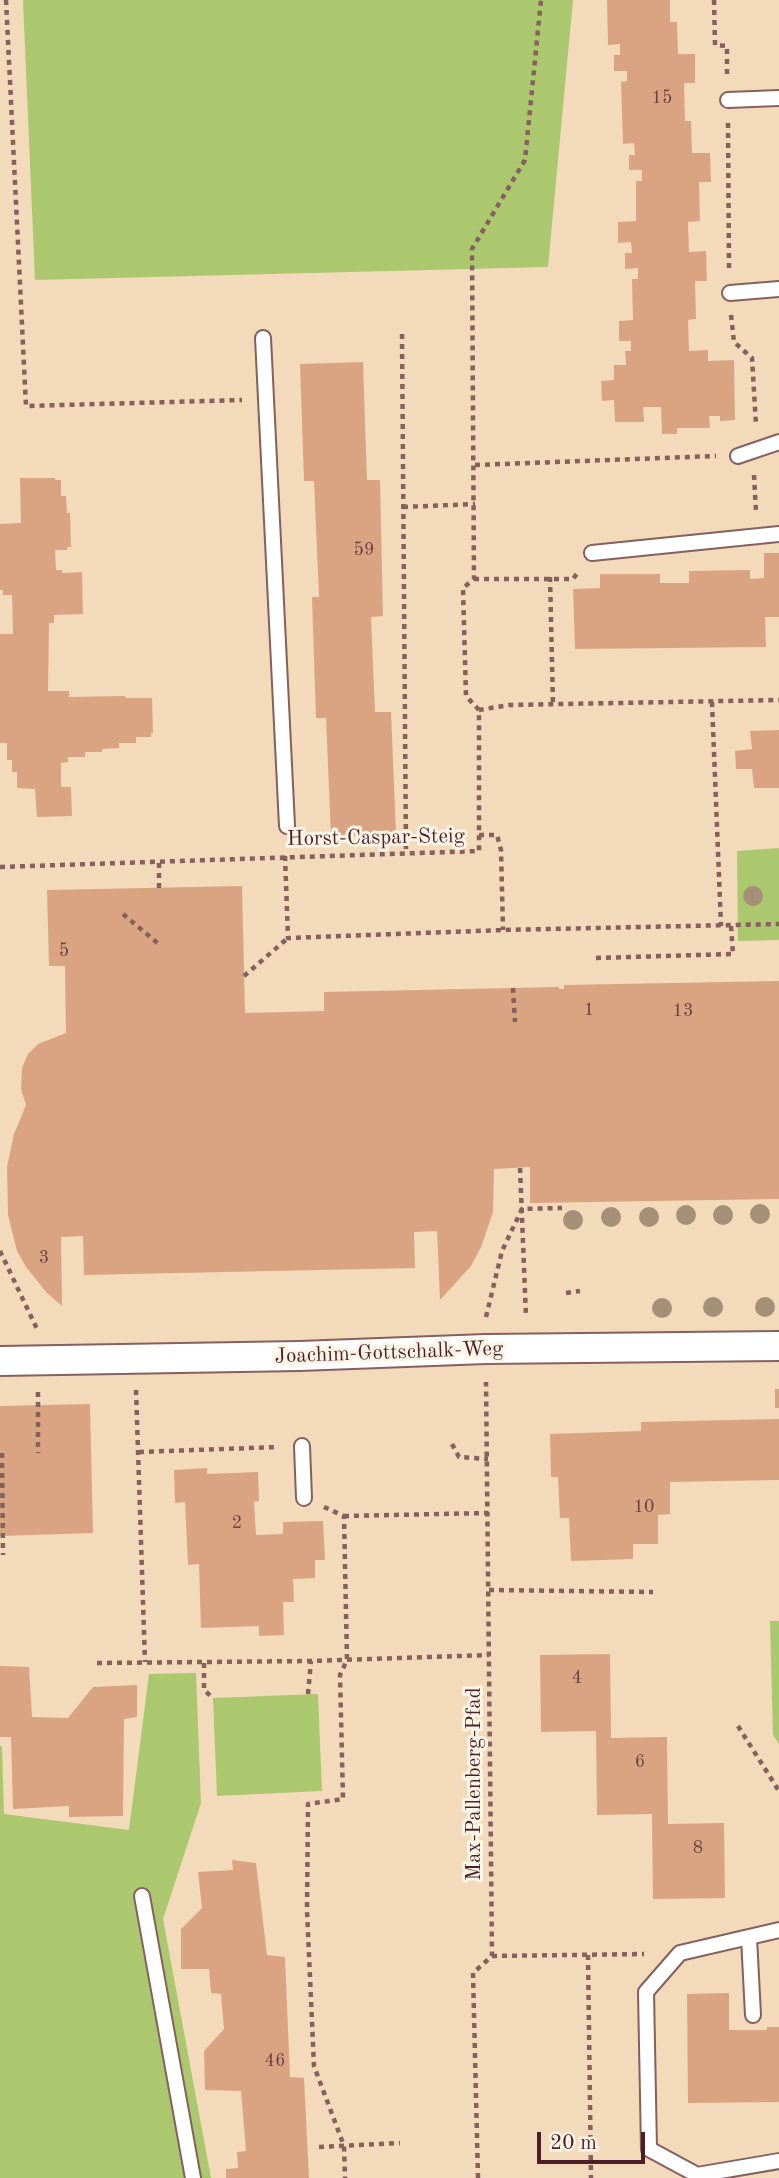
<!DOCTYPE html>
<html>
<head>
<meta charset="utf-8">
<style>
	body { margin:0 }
	#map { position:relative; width:779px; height:2178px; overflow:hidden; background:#f3dabb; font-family:"Old Standard TT",serif }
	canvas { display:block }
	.scale { position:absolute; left:537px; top:2132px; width:108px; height:32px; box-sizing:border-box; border:4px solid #4a1f2b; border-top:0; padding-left:9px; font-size:21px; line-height:24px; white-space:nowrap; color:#4a1f2b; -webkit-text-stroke:5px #fcf5e5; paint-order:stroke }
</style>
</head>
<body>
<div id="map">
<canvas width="779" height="2178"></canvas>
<div class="scale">20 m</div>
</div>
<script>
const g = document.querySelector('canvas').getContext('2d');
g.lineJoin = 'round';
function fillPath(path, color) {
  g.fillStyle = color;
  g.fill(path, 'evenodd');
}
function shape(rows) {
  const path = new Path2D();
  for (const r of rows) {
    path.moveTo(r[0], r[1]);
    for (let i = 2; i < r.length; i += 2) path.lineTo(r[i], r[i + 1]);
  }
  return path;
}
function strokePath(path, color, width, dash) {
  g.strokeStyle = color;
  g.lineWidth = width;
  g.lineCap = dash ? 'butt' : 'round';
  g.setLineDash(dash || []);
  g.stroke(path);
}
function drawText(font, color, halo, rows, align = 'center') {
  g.font = font + ' "Old Standard TT",serif';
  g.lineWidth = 6;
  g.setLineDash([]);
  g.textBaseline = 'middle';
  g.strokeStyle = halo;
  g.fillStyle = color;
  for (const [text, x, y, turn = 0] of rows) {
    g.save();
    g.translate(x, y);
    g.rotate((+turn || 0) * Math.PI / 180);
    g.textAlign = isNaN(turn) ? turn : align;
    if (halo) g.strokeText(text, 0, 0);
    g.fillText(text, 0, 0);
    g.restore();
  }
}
const green = shape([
	[23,0,573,0,548,267,35,280],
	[779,848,779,940,738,941,737,851],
	[770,1621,779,1621,779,1744,773,1735],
	[196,1673,201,1803,163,1919,211,2178,0,2178,0,1746,2,1746,4,1814,129,1830,149,1674],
	[318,1694,322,1791,217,1796,213,1698]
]);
const building = shape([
	[607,0,670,0,670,22,677,22,678,54,695,54,695,83,684,83,685,121,691,121,692,153,710,153,711,182,699,182,700,221,688,222,689,252,706,251,707,281,695,281,696,319,688,320,689,351,708,350,708,361,734,360,735,420,720,421,720,416,709,416,710,428,677,428,677,434,662,434,661,407,643,407,644,422,615,422,614,400,602,401,601,381,614,380,614,365,626,365,625,351,631,351,631,341,619,341,619,321,633,320,632,279,638,279,638,268,625,269,625,253,632,253,631,242,618,243,618,222,636,221,636,181,642,181,642,170,629,170,629,155,635,155,634,143,623,144,621,82,627,81,627,71,614,71,614,55,620,55,620,44,608,45],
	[363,362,367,480,380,480,383,616,371,617,375,712,391,712,396,834,331,836,326,718,316,718,312,597,319,597,314,481,304,481,300,364],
	[20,478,55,478,55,480,61,480,61,496,66,496,67,513,70,513,71,547,67,547,67,550,55,550,56,570,62,570,62,573,82,572,83,614,54,615,54,623,49,623,48,691,69,691,69,697,125,696,125,698,152,698,153,733,151,733,151,737,136,737,136,743,119,743,119,748,102,749,102,752,85,752,85,757,68,757,68,762,61,763,61,787,71,787,72,816,37,817,35,789,17,788,17,772,12,772,12,760,7,760,7,743,0,743,0,634,13,634,12,595,3,595,3,590,0,590,0,524,21,523],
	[764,553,779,553,779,617,765,617,766,647,575,649,573,589,600,588,600,574,660,574,660,583,689,583,689,571,750,570,750,579,764,578],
	[779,730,779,788,754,788,752,769,736,769,735,751,752,749,750,731],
	[242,886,245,1013,324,1011,324,992,559,987,559,989,564,989,564,985,779,981,779,1199,530,1203,530,1167,494,1169,493,1212,481,1247,471,1266,440,1300,437,1231,414,1232,415,1268,84,1275,83,1236,61,1237,62,1306,47,1293,26,1267,17,1251,8,1215,7,1167,14,1134,26,1105,21,1089,22,1068,28,1054,38,1044,66,1033,65,966,49,966,47,890],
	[775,1389,779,1389,779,1408,775,1408],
	[90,1404,93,1533,0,1536,0,1406],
	[779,1419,779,1480,670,1482,670,1514,658,1515,658,1544,633,1544,633,1559,571,1561,569,1518,560,1518,558,1477,551,1477,550,1434,641,1431,641,1422],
	[207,1468,207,1474,258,1472,259,1501,254,1502,256,1535,283,1534,283,1522,323,1521,325,1560,315,1560,315,1578,293,1579,294,1602,283,1602,284,1635,259,1636,259,1626,201,1628,199,1564,188,1565,185,1502,175,1503,174,1470],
	[610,1654,611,1738,667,1737,668,1824,724,1823,725,1898,653,1899,652,1814,597,1815,596,1731,541,1732,540,1655],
	[0,1666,29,1667,32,1717,68,1718,93,1687,137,1685,137,1717,124,1719,123,1816,69,1817,69,1806,13,1809,11,1737,0,1737],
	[232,1860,256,1863,267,1955,285,1957,290,2077,304,2078,309,2178,226,2178,226,2169,238,2168,237,2152,246,2151,241,2091,205,2090,204,2051,224,2029,221,1994,211,1993,209,1969,181,1969,181,1929,202,1908,198,1872,233,1870],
	[729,1993,729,2030,767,2030,767,2027,779,2027,779,2102,688,2103,687,1994]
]);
const path = shape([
	[6,0,26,406,242,400],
	[714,0,715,45,727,46,727,76],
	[728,123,729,268],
	[731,315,734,342,752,358,756,425],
	[402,334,406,853],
	[475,465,716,456],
	[754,475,756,512],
	[403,507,475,504],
	[550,577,553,705],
	[474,579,573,579,578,572],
	[712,702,721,926],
	[479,710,466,696,463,588,474,579,472,249,525,160,541,0],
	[479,835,497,835,501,850,503,930],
	[285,856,288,938,503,930,779,924],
	[0,867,479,851,479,710,509,705,779,700],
	[159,888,159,861],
	[123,914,161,946],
	[596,958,733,954,731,926],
	[244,976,288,938],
	[513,988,515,1022],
	[520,1168,526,1317],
	[0,1251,37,1329],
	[566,1293,580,1291],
	[486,1317,502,1251,522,1209,562,1208],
	[136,1390,145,1662],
	[38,1392,38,1453],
	[452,1444,459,1457,488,1459],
	[139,1452,278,1447],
	[2,1453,3,1555],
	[324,1507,344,1516,347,1660,340,1675,343,1799,308,1804,307,1911,314,2066,344,2146,345,2178],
	[344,1516,488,1513],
	[489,1590,653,1592],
	[97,1663,311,1661,489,1655],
	[204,1663,204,1690,213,1698],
	[308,1694,311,1661],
	[738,1726,779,1791],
	[588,1955,591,2178],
	[492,1956,644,1954],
	[319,2147,400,2143],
	[478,2178,473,1973,492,1956,486,1382]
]);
const service = shape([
	[728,100,779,98],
	[730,293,779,289],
	[263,338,287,826],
	[738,456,779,442],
	[592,553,779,534],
	[302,1446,304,1498],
	[142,1896,193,2178],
	[779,1930,680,1953,646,1992,649,2149,697,2175,779,2161],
	[749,1938,753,2015]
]);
const minor = shape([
	[0,1361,300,1356,486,1349,779,1346]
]);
const trees = [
	[753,896],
	[760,1214],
	[686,1215],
	[723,1215],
	[611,1217],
	[649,1217],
	[573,1220],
	[713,1307],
	[765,1307],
	[662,1308]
];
const numberNames = [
	["15",662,98],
	["59",364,550],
	["5",64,951],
	["1",589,1010],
	["13",683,1011],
	["3",44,1258],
	["10",644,1507],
	["2",237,1523],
	["4",577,1678],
	["6",640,1762],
	["8",698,1848],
	["46",275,2061]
];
const streetNames = [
	["Horst-Caspar-Steig",376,838,-1],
	["Joachim-Gottschalk-Weg",389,1353,-2],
	["Max-Pallenberg-Pfad",474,1784,-90]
];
fillPath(green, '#acc86f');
fillPath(building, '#daa482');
strokePath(service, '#85605d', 18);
strokePath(minor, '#85605d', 32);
strokePath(path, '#85605d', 4.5, [5, 5]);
strokePath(service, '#fff', 14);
strokePath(minor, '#fff', 28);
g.fillStyle = '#a68f77';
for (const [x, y] of trees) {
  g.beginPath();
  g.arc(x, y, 10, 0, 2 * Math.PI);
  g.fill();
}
drawText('18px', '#6e4041', null, numberNames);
drawText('21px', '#4a1f2b', '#fcf5e5', streetNames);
</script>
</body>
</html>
